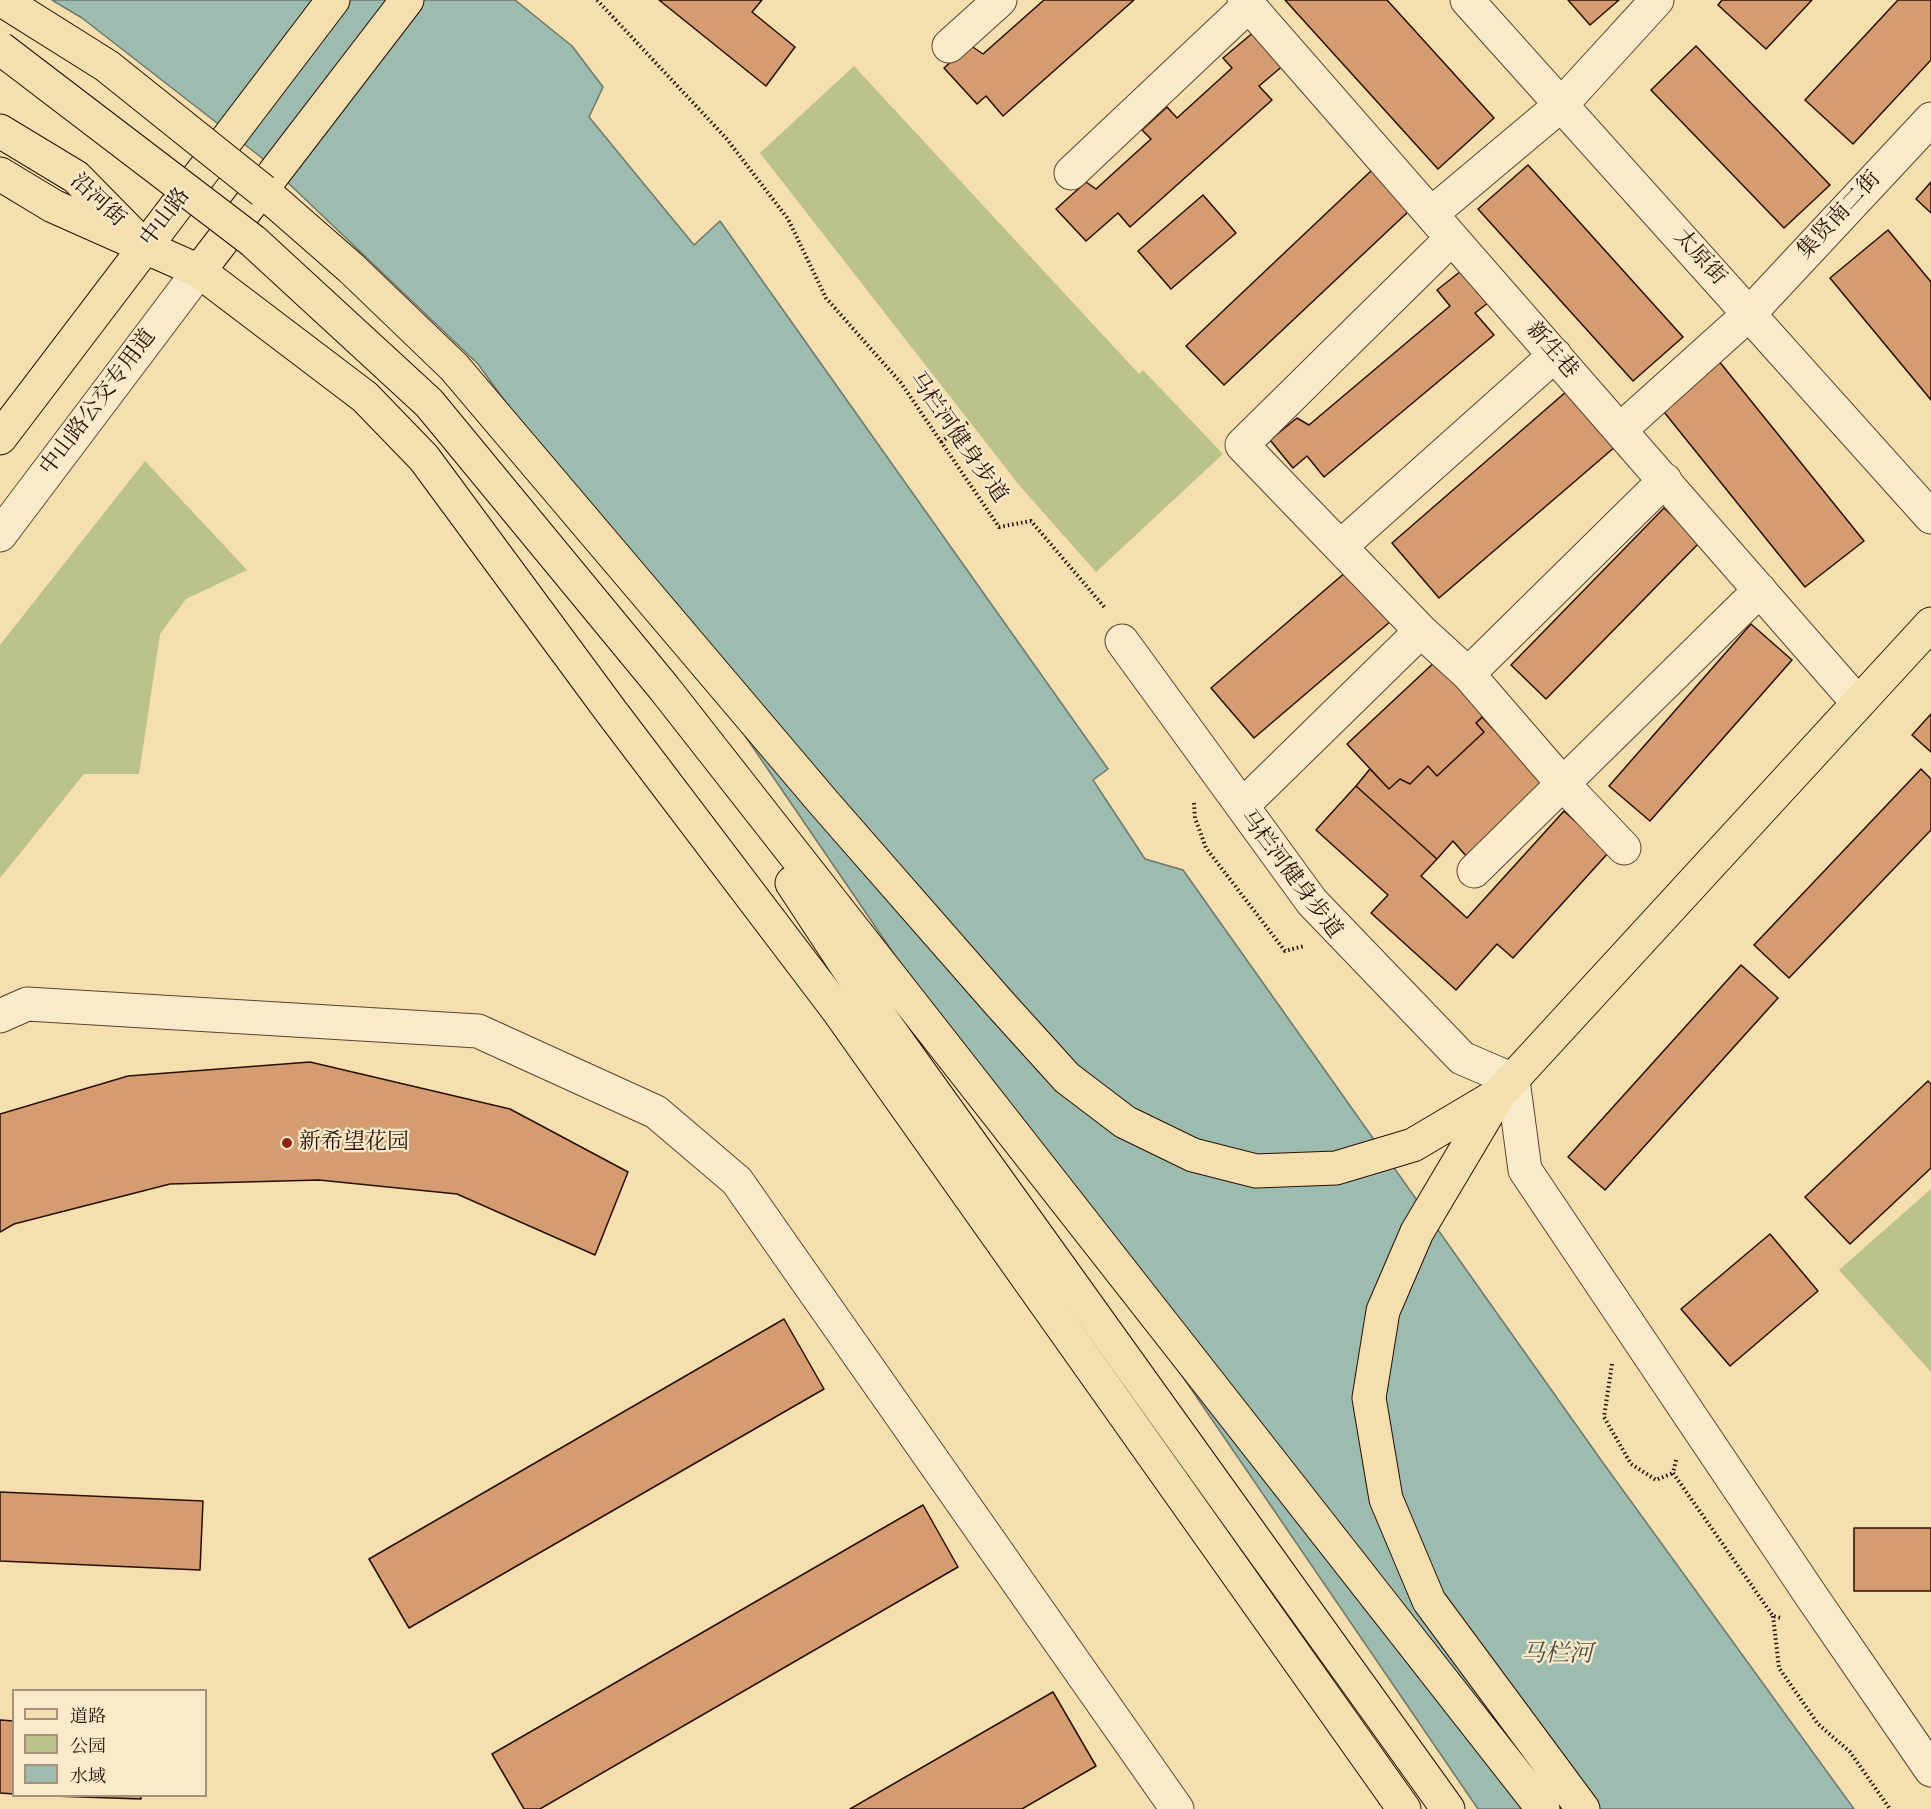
<!DOCTYPE html>
<html>
<head>
<meta charset="utf-8">
<style>
	body { margin:0 }
	#map { position:relative; width:1931px; height:1809px; overflow:hidden; background:#f5dfae; font-family:"IM FELL Double Pica","Noto Serif SC",serif }
	canvas { display:block }
	.legend { position:absolute; left:12px; top:1689px; width:195px; height:108px; box-sizing:border-box; background:#f8eaca; border:2px solid #a5927b; margin:0; padding:8px 10px; list-style:none; font-size:18px; color:#280f04 }
	.legend li { display:flex; align-items:center; gap:12px; height:30px }
	.legend b { width:30px; border:2px solid #a5927b }
</style>
</head>
<body>
<div id="map">
<canvas width="1931" height="1809"></canvas>
<ul class="legend">
<li><b style="height:8px;background:#f5dfae"></b>道路</li>
<li><b style="height:16px;background:#bbc28a"></b>公园</li>
<li><b style="height:16px;background:#9dbcb0"></b>水域</li>
</ul>
</div>
<script>
const g = document.querySelector('canvas').getContext('2d');
g.lineJoin = 'round';
function fillPath(path, color) {
  g.fillStyle = color;
  g.fill(path, 'evenodd');
}
function shape(rows) {
  const path = new Path2D();
  for (const r of rows) {
    path.moveTo(r[0], r[1]);
    for (let i = 2; i < r.length; i += 2) path.lineTo(r[i], r[i + 1]);
  }
  return path;
}
function strokePath(path, color, width, dash) {
  g.strokeStyle = color;
  g.lineWidth = width;
  g.lineCap = dash ? 'butt' : 'round';
  g.setLineDash(dash || []);
  g.stroke(path);
}
function drawText(font, color, halo, rows, align = 'center') {
  g.font = font + ' "IM FELL Double Pica","Noto Serif SC",serif';
  g.lineWidth = 4.5;
  g.setLineDash([]);
  g.textBaseline = 'middle';
  g.strokeStyle = halo;
  g.fillStyle = color;
  for (const [text, x, y, turn = 0] of rows) {
    g.save();
    g.translate(x, y);
    g.rotate((+turn || 0) * Math.PI / 180);
    g.textAlign = isNaN(turn) ? turn : align;
    if (halo) g.strokeText(text, 0, 0);
    g.fillText(text, 0, 0);
    g.restore();
  }
}
const green = shape([
	[854,66,1139,374,1143,370,1223,454,1096,572,1019,485,760,153],
	[145,461,247,570,186,599,160,634,139,774,84,774,0,878,0,645],
	[1931,1189,1931,1372,1839,1270]
]);
const water = shape([
	[52,0,515,0,572,46,603,87,589,117,694,245,720,221,1108,769,1093,780,1145,859,1183,870,1601,1460,1854,1809,1478,1809,698,667,478,364,262,158,82,18,52,0]
]);
const building = shape([
	[659,0,762,0,752,12,795,47,766,86,659,0],
	[1044,0,1134,0,1003,116,986,96,977,104,944,68,970,45,983,54,1044,0],
	[1285,0,1387,0,1494,118,1438,169,1285,0],
	[1568,0,1619,0,1590,25,1568,0],
	[1722,0,1812,0,1766,49,1718,5,1722,0],
	[1898,0,1931,0,1931,60,1853,144,1805,100,1898,0],
	[1255,31,1285,64,1259,86,1272,100,1130,227,1118,213,1086,241,1056,209,1086,182,1096,189,1151,139,1142,130,1167,107,1177,118,1232,68,1223,58,1255,31],
	[1696,46,1830,185,1784,228,1651,90,1696,46],
	[1528,165,1683,337,1633,381,1478,209,1528,165],
	[1372,170,1410,210,1224,385,1186,346,1372,170],
	[1931,182,1931,213,1916,199,1931,182],
	[1203,195,1236,233,1171,289,1138,251,1203,195],
	[1888,230,1931,282,1931,400,1830,278,1888,230],
	[1466,267,1493,299,1475,313,1494,335,1324,477,1307,456,1293,468,1270,440,1297,418,1309,425,1450,306,1437,290,1466,267],
	[1718,360,1864,541,1805,587,1660,407,1718,360],
	[1575,384,1623,440,1439,598,1392,543,1575,384],
	[1664,508,1700,542,1546,699,1511,665,1664,508],
	[1347,571,1391,621,1254,738,1211,688,1347,571],
	[1751,624,1792,660,1650,821,1609,786,1751,624],
	[1439,658,1489,711,1476,723,1484,732,1437,776,1428,766,1410,784,1400,779,1389,789,1347,744,1439,658],
	[1931,714,1931,752,1912,735,1931,714],
	[1482,717,1542,782,1467,857,1453,841,1437,859,1356,786,1370,769,1389,789,1400,779,1410,784,1428,766,1437,776,1484,732,1476,723,1482,717],
	[1921,769,1931,779,1931,830,1789,978,1754,945,1921,769],
	[1356,786,1437,859,1421,876,1467,918,1564,811,1609,852,1513,958,1497,944,1456,990,1371,913,1388,895,1316,830,1356,786],
	[1741,965,1778,998,1605,1190,1568,1157,1741,965],
	[310,1062,510,1109,628,1172,595,1255,457,1194,319,1180,170,1184,14,1224,0,1232,0,1114,128,1076,310,1062],
	[1928,1081,1931,1084,1931,1168,1850,1244,1805,1197,1928,1081],
	[1770,1234,1818,1291,1730,1366,1681,1309,1770,1234],
	[784,1319,824,1389,409,1628,369,1559,784,1319],
	[0,1492,203,1501,200,1570,0,1561,0,1492],
	[923,1505,958,1567,540,1809,524,1809,492,1754,923,1505],
	[1854,1528,1931,1528,1931,1591,1854,1591,1854,1528],
	[1053,1692,1096,1766,1022,1809,850,1809,1053,1692],
	[0,1720,14,1721,14,1794,0,1793,0,1720],
	[52,1796,141,1796,141,1799,52,1796]
]);
const path = shape([
	[597,0,726,138,788,219,826,298,901,383,999,527,1031,521,1106,609],
	[941,442,970,421],
	[1194,803,1195,818,1206,848,1285,951,1304,946],
	[1612,1364,1604,1417,1631,1464,1656,1480,1673,1473],
	[1676,1460,1673,1473,1773,1616,1781,1618],
	[1773,1616,1779,1668,1818,1724,1850,1752,1890,1809]
]);
const minor = shape([
	[1244,0,1858,703],
	[1467,0,1931,517],
	[949,46,1000,0],
	[1071,173,1249,5],
	[1431,214,1561,105,1657,0],
	[1452,238,1242,445,1421,631,1468,674,1563,784,1624,848],
	[1620,430,1749,314,1931,119],
	[0,535,199,271],
	[1340,547,1555,355],
	[1122,641,1312,902,1462,1058,1513,1080,1525,1170,1812,1597,1931,1770],
	[1468,674,1665,480],
	[1242,806,1421,631],
	[1474,871,1760,590],
	[0,1016,27,1004,478,1031,656,1112,737,1181,1177,1809]
]);
const major = shape([
	[0,131,76,177,133,235],
	[0,174,53,206,199,271,365,397,424,458,610,710,837,1009,1404,1809]
]);
const highway = shape([
	[263,191,351,268,454,367,824,803,1000,1004,1067,1078,1125,1122,1193,1155,1256,1171,1336,1168,1413,1145,1499,1094],
	[253,241,429,403,664,688,1543,1809],
	[199,271,407,0],
	[0,438,333,0],
	[792,883,878,1014,1448,1809],
	[1583,1809,1429,1601,1386,1499,1369,1398,1383,1311,1417,1232,1499,1094,1931,624]
]);
const highwayBridge = shape([
	[2,0,107,66,263,191],
	[0,48,253,241]
]);
const markers = [
	[287,1143,6,"#8f2418"]
];
const streetNames = [
	["沿河街",97,201,43],
	["集贤南二街",1840,216,-47],
	["中山路",166,218,-53],
	["太原街",1699,258,48],
	["新生巷",1551,351,49],
	["中山路公交专用道",99,403,-53],
	["马栏河健身步道",957,438,55],
	["马栏河健身步道",1290,875,53]
];
const poiNames = [
	["新希望花园",299,1143]
];
const waterNames = [
	["马栏河",1557,1656]
];
fillPath(green, '#bbc28a');
fillPath(water, '#9dbcb0');
strokePath(water, '#6e776b', 1.5);
fillPath(building, '#d59c72');
strokePath(building, '#280f04', 1.5);
strokePath(minor, '#5b432e', 35);
strokePath(major, '#280f04', 35);
strokePath(highway, '#280f04', 35);
strokePath(path, '#280f04', 4, [1.5, 3]);
strokePath(minor, '#f8eaca', 33);
strokePath(major, '#f5dfae', 33);
strokePath(highway, '#f5dfae', 33);
strokePath(highwayBridge, '#280f04', 35, []);
strokePath(highwayBridge, '#f5dfae', 33);
for (const [x, y, r, color] of markers) {
  const dot = new Path2D();
  dot.arc(x, y, r, 0, 2 * Math.PI);
  g.fillStyle = color;
  g.fill(dot);
  strokePath(dot, '#f8eaca', 2);
}
drawText('22px', '#280f04', '#f8eaca', streetNames);
drawText('22px', '#280f04', '#f8eaca', poiNames, 'left');
drawText('italic 24px', '#514c40', '#f8eaca', waterNames);
</script>
</body>
</html>
